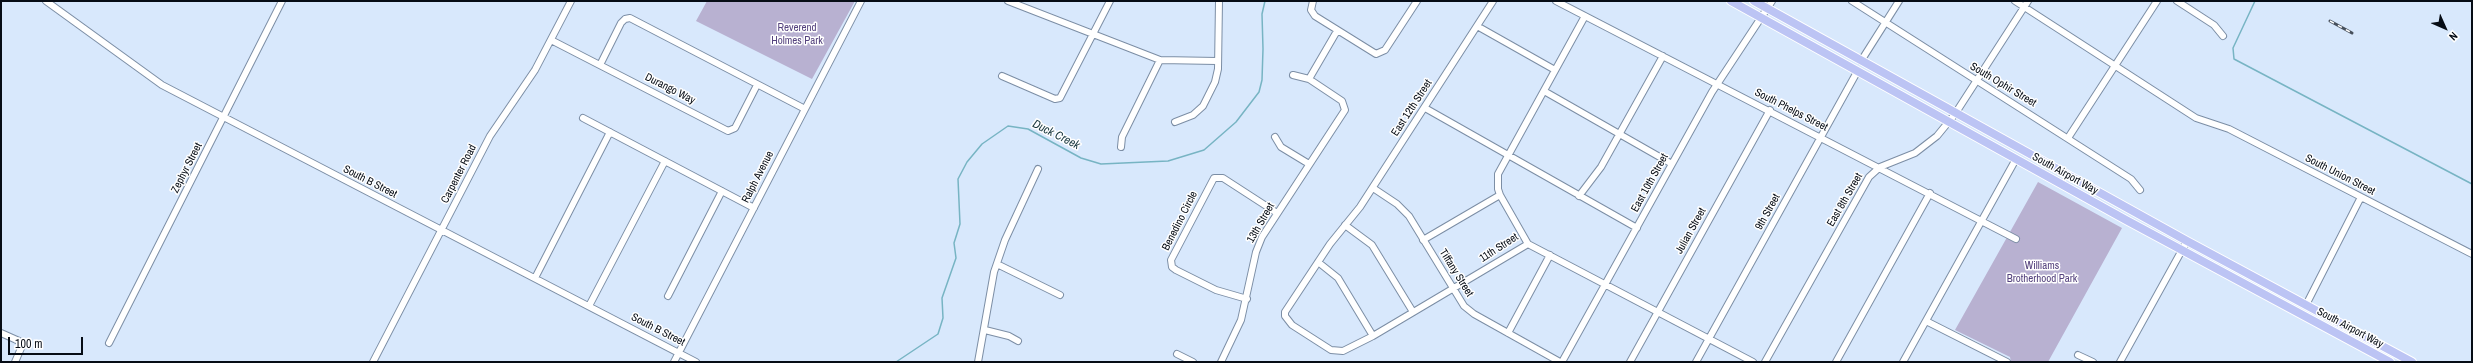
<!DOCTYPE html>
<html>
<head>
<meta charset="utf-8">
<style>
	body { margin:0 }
	#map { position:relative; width:2473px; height:363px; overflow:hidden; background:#d8e8fc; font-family:"Archivo Narrow",sans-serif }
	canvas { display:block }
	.frame { position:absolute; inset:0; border:2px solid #060c15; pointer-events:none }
	.north { position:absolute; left:2425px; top:8px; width:40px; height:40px; -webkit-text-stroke:3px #fff; paint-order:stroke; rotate:135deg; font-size:11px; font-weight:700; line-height:16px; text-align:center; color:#060c15 }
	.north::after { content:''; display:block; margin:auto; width:14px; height:18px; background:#060c15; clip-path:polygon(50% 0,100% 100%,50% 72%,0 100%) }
	.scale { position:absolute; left:8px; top:337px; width:75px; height:18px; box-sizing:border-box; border:2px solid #060c15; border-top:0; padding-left:5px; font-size:12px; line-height:14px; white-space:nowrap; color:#060c15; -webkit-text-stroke:3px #fff; paint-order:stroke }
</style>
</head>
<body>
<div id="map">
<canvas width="2473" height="363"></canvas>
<div class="frame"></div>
<div class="north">N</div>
<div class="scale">100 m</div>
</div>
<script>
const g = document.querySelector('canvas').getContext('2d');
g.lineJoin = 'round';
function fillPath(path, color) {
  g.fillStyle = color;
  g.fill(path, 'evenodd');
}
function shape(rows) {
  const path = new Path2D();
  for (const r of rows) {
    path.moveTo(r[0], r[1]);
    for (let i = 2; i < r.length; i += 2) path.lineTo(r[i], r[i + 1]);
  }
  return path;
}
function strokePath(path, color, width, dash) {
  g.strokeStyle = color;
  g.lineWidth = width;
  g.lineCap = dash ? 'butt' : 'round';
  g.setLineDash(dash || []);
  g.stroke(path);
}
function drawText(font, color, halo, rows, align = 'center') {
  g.font = font + ' "Archivo Narrow",sans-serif';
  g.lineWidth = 3;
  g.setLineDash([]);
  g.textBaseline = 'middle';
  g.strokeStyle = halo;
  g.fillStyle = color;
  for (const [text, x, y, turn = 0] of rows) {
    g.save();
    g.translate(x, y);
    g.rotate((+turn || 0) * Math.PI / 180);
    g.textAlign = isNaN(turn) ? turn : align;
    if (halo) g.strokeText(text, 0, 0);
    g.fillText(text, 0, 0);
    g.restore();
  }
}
const green = shape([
	[707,1,855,1,812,79,696,21],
	[2038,182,2122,228,2048,362,2011,362,2010,357,1955,330]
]);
const stream = shape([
	[2255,1,2233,48,2234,59,2472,184],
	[896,362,938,334,943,318,942,298,956,258,954,243,960,224,958,179,967,162,982,144,1008,126,1028,129,1081,158,1101,164,1168,161,1204,150,1236,122,1259,92,1262,80,1263,49,1262,14,1265,1]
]);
const minor = shape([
	[46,1,162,85,696,362],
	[1008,1,1160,60,1217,61],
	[1313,1,1311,10,1315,16,1376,54,1385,50,1417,1],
	[1493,1,1360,207,1330,244,1285,312,1285,316,1292,325,1331,350,1343,351,1373,336,1528,244],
	[1556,1,2016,239],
	[1852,1,2131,179,2140,190],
	[2015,1,2196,118,2229,129,2472,254],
	[2177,1,2214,25,2223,36],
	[1477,26,1555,70],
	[551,40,728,131,735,128,757,85],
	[1861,61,1899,1],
	[600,65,621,23,625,19,630,18,805,109],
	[1002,76,1055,99,1060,98,1110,1],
	[1309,79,1337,31],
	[1544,91,1672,164],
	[1425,108,1637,228],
	[583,118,754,208],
	[1175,122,1193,115,1203,106,1215,82,1218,69,1219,1],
	[1275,137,1281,147,1309,164],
	[2068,138,2157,1],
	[1121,147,1122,137,1160,60],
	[1373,188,1397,204,1409,216,1464,306,1474,314,1560,362],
	[1579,196,1601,167,1663,56],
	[1345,225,1372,245,1413,312],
	[1423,240,1500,195],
	[1528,244,1500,195,1498,189,1498,174,1585,16],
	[1528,244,1753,362],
	[1318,262,1338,278,1373,336],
	[997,264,1060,295],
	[535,278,610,132],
	[668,296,722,191],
	[1247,299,1216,290,1176,270,1172,267,1171,260,1214,178,1223,178,1277,213],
	[2306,305,2361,197],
	[589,306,665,161],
	[1926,321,2007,362],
	[985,330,1009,336,1018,341],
	[1,333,19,341,22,346,15,362],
	[1508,333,1550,255],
	[109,343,282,1],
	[1177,354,1193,362],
	[2078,355,2093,362],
	[373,362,490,136,535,70,571,1],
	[674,362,861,1],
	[978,362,994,272,1005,240,1038,169],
	[1221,362,1241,320,1256,252,1262,237,1345,110,1342,101,1309,79,1293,75],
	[1562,362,1712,92,1772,1],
	[1630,362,1770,110],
	[1696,362,1857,72],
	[1765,362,1869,177,1880,167,1915,153,1937,136,1955,114,2028,1],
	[1836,362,1930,193],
	[1903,362,2016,159],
	[2120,362,2187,241]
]);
const major = shape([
	[1731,1,2126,220,2390,362],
	[1754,1,2187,241,2412,362]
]);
const rail = shape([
	[2330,21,2352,33]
]);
const parkNames = [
	["Reverend",797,28],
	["Holmes Park",797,41],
	["Williams",2042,266],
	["Brotherhood Park",2042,279]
];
const streetNames = [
	["South Ophir Street",2003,85,31],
	["Durango Way",670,89,27],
	["East 12th Street",1412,108,-57],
	["South Phelps Street",1791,110,27],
	["Zephyr Street",187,168,-63],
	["Carpenter Road",459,174,-63],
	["South Airport Way",2065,174,29],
	["South Union Street",2340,175,27],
	["Ralph Avenue",758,177,-63],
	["South B Street",370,182,27],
	["East 10th Street",1650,183,-61],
	["East 8th Street",1845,200,-60],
	["9th Street",1768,212,-61],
	["Benedino Circle",1180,221,-63],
	["13th Street",1261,223,-60],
	["Julian Street",1691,231,-61],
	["11th Street",1499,248,-33],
	["Tiffany Street",1456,273,58],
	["South Airport Way",2350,328,28],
	["South B Street",658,330,27]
];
const waterNames = [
	["Duck Creek",1056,135,27]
];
fillPath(green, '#b8b1d1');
strokePath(stream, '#77b4c3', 1.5);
strokePath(minor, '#7c8ea5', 8);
strokePath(major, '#fff', 10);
strokePath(minor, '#fff', 6);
strokePath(major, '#bcc4f4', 8);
strokePath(rail, '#47505c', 3);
strokePath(rail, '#fff', 1.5, [4.5]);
drawText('11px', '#54427d', '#fff', parkNames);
drawText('11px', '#060c15', '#fff', streetNames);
drawText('italic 12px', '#16353c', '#fff', waterNames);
</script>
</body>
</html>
